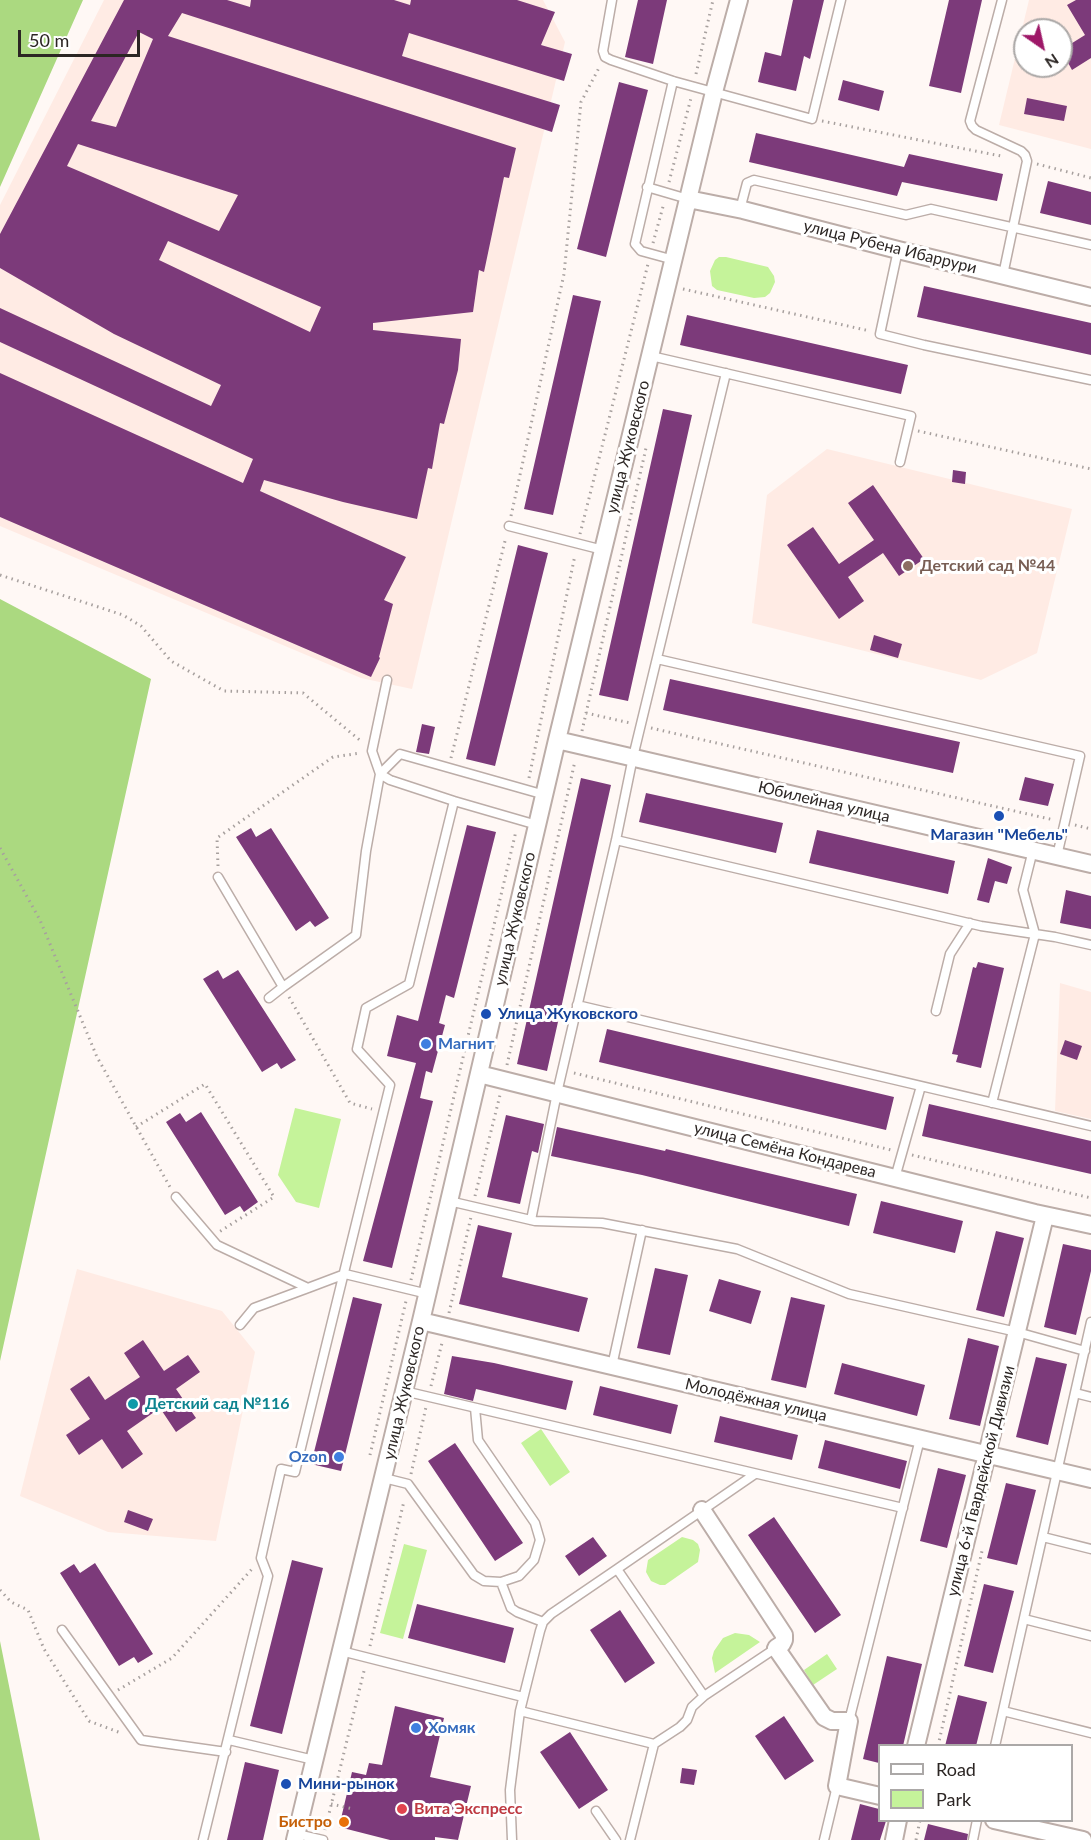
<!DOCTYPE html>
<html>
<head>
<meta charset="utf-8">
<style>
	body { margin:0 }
	#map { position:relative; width:1091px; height:1840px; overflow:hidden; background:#fff8f5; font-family:Lato,sans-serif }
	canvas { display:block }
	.legend { position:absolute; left:878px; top:1744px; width:195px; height:78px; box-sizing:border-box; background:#fff; border:2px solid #aba8a7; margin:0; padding:8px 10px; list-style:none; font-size:18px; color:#2c2624 }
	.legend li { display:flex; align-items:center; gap:12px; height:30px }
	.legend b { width:30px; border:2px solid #aba8a7 }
	.north { position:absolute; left:1013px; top:18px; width:60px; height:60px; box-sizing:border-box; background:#fff; border:2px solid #aba8a7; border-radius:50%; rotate:146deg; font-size:16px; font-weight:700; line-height:24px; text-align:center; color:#2c2624 }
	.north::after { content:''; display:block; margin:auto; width:21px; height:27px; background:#9e1868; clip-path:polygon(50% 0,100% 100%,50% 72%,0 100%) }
	.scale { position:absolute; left:18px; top:30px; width:122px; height:27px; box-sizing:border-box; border:3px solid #2c2624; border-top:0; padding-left:8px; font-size:18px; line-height:21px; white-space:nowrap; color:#2c2624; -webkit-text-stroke:4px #fff; paint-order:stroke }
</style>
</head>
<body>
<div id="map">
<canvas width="1091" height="1840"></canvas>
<ul class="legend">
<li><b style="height:8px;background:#fff"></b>Road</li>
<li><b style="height:16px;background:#c5f39a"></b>Park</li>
</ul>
<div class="north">N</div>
<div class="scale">50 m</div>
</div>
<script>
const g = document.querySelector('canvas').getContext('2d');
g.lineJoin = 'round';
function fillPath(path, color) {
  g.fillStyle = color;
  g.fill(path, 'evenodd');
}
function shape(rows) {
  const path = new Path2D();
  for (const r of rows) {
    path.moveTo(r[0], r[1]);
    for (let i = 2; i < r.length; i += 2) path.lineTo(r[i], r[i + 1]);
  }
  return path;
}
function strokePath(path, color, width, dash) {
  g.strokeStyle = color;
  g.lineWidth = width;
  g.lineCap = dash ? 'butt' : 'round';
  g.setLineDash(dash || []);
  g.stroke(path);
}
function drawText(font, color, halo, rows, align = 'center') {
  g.font = font + ' Lato,sans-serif';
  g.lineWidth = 6;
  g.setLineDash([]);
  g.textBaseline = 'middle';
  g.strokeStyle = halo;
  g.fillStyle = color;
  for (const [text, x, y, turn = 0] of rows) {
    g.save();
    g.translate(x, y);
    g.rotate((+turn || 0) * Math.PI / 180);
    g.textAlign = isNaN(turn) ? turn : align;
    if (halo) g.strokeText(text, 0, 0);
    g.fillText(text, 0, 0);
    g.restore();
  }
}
const built = shape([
	[104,0,543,0,565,42,412,689,361,678,0,526,0,205],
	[1029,0,1091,0,1091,149,999,125],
	[1025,30,1061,30,1061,66,1025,66],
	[827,449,1072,509,1037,653,981,680,752,623,767,495],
	[1060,983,1091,992,1091,1119,1055,1111],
	[77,1269,222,1311,255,1352,216,1541,108,1532,20,1496]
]);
const green = shape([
	[719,257,726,257,768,267,774,276,775,282,770,293,765,297,754,298,717,290,712,286,710,271,715,260],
	[295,1108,341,1119,319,1208,296,1202,278,1175],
	[541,1429,570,1472,550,1486,521,1443],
	[682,1537,693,1540,698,1544,700,1550,698,1562,665,1585,660,1585,651,1581,646,1572,648,1560],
	[404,1544,427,1550,403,1639,380,1633],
	[735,1633,749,1635,760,1642,715,1673,712,1658,714,1651,723,1638],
	[827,1654,837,1669,813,1685,804,1670]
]);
const forest = shape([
	[0,0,83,0,0,187],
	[0,599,151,679,0,1361],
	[0,1641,40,1840,0,1840]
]);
const building = shape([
	[124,0,227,0,250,7,251,0,394,0,410,5,411,0,517,0,555,12,541,45,572,54,564,81,409,33,402,56,560,105,552,132,182,13,168,36,516,148,509,178,504,177,484,272,479,270,473,312,373,323,373,330,461,339,458,370,444,424,440,423,432,469,428,468,417,519,343,502,264,480,260,491,406,557,384,600,393,604,379,657,380,658,371,677,0,517,0,373,243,483,253,459,0,342,0,308,211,406,221,385,114,334,0,268,0,234],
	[139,32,153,39,116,127,91,121],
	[78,144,238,195,219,231,67,166],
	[168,241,321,307,310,332,159,260],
	[638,0,667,0,653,64,625,57],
	[793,0,824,0,810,59,804,56,796,91,758,82,765,52,781,56],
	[949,0,982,0,961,93,929,86],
	[1076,0,1091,0,1091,58,1072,70,1061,50,1085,35,1067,5],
	[843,80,884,91,879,111,838,100],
	[619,82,648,90,606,257,577,249],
	[1027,98,1067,106,1064,121,1024,114],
	[756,133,904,167,909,154,1003,174,997,201,902,182,897,196,749,162],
	[1048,181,1091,192,1091,225,1040,213],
	[924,286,1091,323,1091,355,917,317],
	[573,295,601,301,553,515,524,509],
	[687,315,908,365,901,394,680,345],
	[663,409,692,415,628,701,599,695],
	[953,470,966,472,965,484,952,482],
	[873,485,924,559,899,576,883,553,848,577,864,601,839,619,787,545,813,527,839,564,874,540,848,503],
	[518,545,548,553,495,766,466,759],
	[874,635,902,644,898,658,870,650],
	[670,679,960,742,953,773,663,710],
	[422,724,435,727,429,754,416,752],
	[1025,777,1054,784,1048,806,1019,800],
	[581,778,611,785,547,1071,517,1064],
	[646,793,783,823,776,853,639,822],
	[467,825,496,832,454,998,446,995,439,1023,445,1025,432,1073,426,1071,420,1098,433,1101,392,1268,363,1261,416,1063,387,1056,397,1015,418,1021],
	[251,828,256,837,271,828,329,918,315,927,310,921,296,931,236,837],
	[817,830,955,861,948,894,809,863],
	[988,858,1012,867,1007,884,995,881,989,903,977,900],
	[1066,890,1091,896,1091,929,1060,923],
	[978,962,1004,968,981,1068,956,1062,958,1055,952,1054,973,967,976,968],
	[218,970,223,979,238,970,296,1060,281,1069,277,1063,262,1072,203,979],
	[607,1029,894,1097,886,1130,599,1062],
	[1065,1040,1082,1046,1077,1060,1060,1054],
	[929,1104,1091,1141,1091,1174,922,1136],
	[201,1112,258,1202,244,1212,240,1206,225,1215,166,1122,180,1113,186,1122],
	[506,1115,544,1124,538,1153,532,1151,520,1204,487,1197],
	[557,1127,665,1151,666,1149,857,1194,849,1226,642,1175,551,1156],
	[881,1201,963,1221,955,1253,873,1233],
	[478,1225,512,1233,502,1277,588,1298,579,1332,459,1304],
	[996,1231,1024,1238,1004,1317,976,1310],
	[1063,1244,1091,1250,1091,1271,1076,1335,1044,1327],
	[655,1268,688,1275,670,1355,637,1348],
	[719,1279,761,1291,751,1324,709,1311],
	[353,1297,382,1304,341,1471,311,1464],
	[791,1297,825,1305,806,1388,771,1380],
	[968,1338,999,1346,980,1426,949,1419],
	[143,1340,164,1371,188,1355,200,1372,176,1389,196,1418,176,1432,160,1408,127,1431,143,1454,122,1469,102,1439,79,1455,66,1435,90,1419,70,1389,89,1376,105,1400,140,1377,124,1353],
	[452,1356,494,1363,573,1381,566,1410,476,1389,473,1401,444,1394],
	[1036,1357,1067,1364,1048,1445,1016,1437],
	[842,1363,925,1385,917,1416,834,1394],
	[600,1386,678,1405,671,1434,593,1415],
	[720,1416,798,1435,792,1460,714,1442],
	[825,1440,907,1461,900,1489,818,1468],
	[455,1443,523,1543,495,1561,428,1461],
	[938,1468,966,1475,947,1548,920,1541],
	[1006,1483,1036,1490,1017,1565,987,1558],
	[128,1510,153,1519,148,1531,124,1522],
	[774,1517,841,1615,815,1633,748,1535],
	[593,1537,607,1556,579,1576,565,1556],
	[292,1560,323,1568,282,1734,250,1726],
	[95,1563,153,1654,138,1663,134,1657,119,1666,60,1573,74,1564,80,1573],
	[984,1584,1014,1591,993,1673,964,1666],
	[417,1604,514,1628,505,1663,408,1638],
	[620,1610,655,1663,625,1683,590,1630],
	[887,1656,922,1664,903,1746,879,1746,879,1763,863,1759],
	[958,1695,987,1702,976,1746,945,1746],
	[395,1706,444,1718,430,1777,471,1786,458,1840,435,1837,435,1840,390,1840,339,1827,352,1772,366,1775,369,1763,382,1765],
	[784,1716,814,1761,785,1780,755,1736],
	[570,1732,608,1790,579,1809,540,1752],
	[245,1762,279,1770,263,1840,227,1840],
	[682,1768,697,1770,694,1785,680,1783],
	[860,1804,879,1809,879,1821,886,1821,880,1840,851,1840],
	[928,1824,968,1834,967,1840,924,1840]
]);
const path = shape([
	[696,74,713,0],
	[822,121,1001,156],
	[1037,164,1091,178],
	[669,182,691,98],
	[653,243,664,203],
	[683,289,870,331],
	[918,431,1091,469],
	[511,516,564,274,581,102,600,66],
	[580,534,648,264],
	[0,575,123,615,141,626,171,661,224,691,303,693,362,742],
	[586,713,630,723],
	[651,728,1054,820],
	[582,731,646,448],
	[451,758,506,537],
	[529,778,575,555],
	[1075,825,1091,829],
	[0,848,40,920,97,1057,170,1187],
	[218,866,217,838,333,757,361,753],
	[289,997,350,1103,372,1109],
	[507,1065,575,761],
	[574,1073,891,1150],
	[136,1127,205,1084,274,1197,219,1232],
	[912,1155,1091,1198],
	[475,1196,500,1095],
	[411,1280,516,831],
	[449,1313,471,1217],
	[431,1386,442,1343],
	[370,1455,406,1301],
	[411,1474,426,1407],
	[0,1590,11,1602,28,1610,44,1649,89,1721,121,1733],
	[370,1646,404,1501],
	[118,1690,172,1658,252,1569],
	[938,1746,982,1551],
	[331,1804,353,1809],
	[325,1830,365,1667],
	[916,1840,920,1820]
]);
const service = shape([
	[612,0,603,51,605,57,611,60,673,81,812,119,841,0],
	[1002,0,970,121,972,126,976,130,1021,151,1025,155,1027,161,1003,275],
	[673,81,635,244,641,251,674,260],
	[647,187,688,199],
	[743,210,742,202,747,183,754,180,906,215,931,209,1091,245],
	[898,250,880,334,924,345,1091,380],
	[651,356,911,416,900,462],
	[509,526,603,550],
	[657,659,1080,756,1057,856],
	[387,680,372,751,380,774,400,754,545,795],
	[616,840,981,926,1055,937,1091,945],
	[218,877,283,987,356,935,366,851,380,774,390,780,454,801],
	[269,998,283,987],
	[577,1005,1091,1126],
	[936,1011,950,954,970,923],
	[992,1103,1035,934,1023,890,1033,850],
	[895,1178,921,1086],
	[176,1197,217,1245,308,1288,345,1274,428,1294],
	[449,1201,535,1221,602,1223,737,1249,849,1294,1017,1332,1085,1351],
	[531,1220,557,1093,616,840,633,757,726,373],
	[240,1325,254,1308,308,1288],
	[612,1366,642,1230],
	[404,1391,903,1508],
	[1075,1393,1091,1397],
	[384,1478,408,1484,474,1575,484,1581,501,1582,519,1576,534,1560,540,1540,535,1523,478,1440,475,1408],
	[1043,1537,1091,1549],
	[501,1582,511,1608,517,1612,543,1622],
	[1024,1619,1091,1636],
	[62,1630,141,1740,226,1752],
	[341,1651,523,1697],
	[704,1696,617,1569,755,1474],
	[520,1711,654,1744],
	[1003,1711,1091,1733],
	[849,1721,920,1439],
	[229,1740,314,1760],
	[995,1746,1091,1322],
	[596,1811,616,1840],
	[297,1834,323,1840],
	[203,1840,268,1576,261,1558,281,1469,295,1472,390,1085,357,1049,366,1008,409,984,454,801,537,825],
	[512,1840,510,1790,520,1711,540,1631,543,1622,551,1614,617,1569],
	[630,1840,654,1744,680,1727,687,1720,692,1707,704,1696,776,1648],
	[824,1840,837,1786],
	[973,1840,977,1820]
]);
const minor = shape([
	[688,199,743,210,898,250,1091,297],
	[557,740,1091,864],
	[479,1074,1035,1213,1091,1225],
	[421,1321,1091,1479],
	[702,1510,784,1635,784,1640,782,1644,776,1648,824,1717,832,1721,849,1721,837,1786,880,1796],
	[916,1746,1045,1216],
	[994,1820,1083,1840],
	[295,1840,421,1321,557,740,714,92,739,0],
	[894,1840,898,1820]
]);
const markers = [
	[908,566,6,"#8d6e63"],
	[999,816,6,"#1a4fb4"],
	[486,1014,6,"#1a4fb4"],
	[426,1044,6,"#3f7fe0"],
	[133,1404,6,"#0f9aa8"],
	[339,1457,6,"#3f7fe0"],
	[416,1728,6,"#3f7fe0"],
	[286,1784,6,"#1a4fb4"],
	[402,1809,6,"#e0444e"],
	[344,1822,6,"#e8710a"]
];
const streetNames = [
	["улица Рубена Ибаррури",890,247,14],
	["улица Жуковского",628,447,-76],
	["Юбилейная улица",824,802,13],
	["улица Жуковского",515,919,-77],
	["улица Семёна Кондарева",785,1150,14],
	["улица Жуковского",404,1393,-77],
	["Молодёжная улица",756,1400,13],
	["улица 6-й Гвардейской Дивизии",981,1481,-76]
];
const educationNames = [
	["Детский сад №44",920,566]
];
const transitNames = [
	["Магазин \"Мебель\"",999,835,"center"],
	["Улица Жуковского",498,1014],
	["Мини-рынок",298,1784]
];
const shopNames = [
	["Магнит",438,1044],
	["Ozon",327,1457,"right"],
	["Хомяк",428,1728]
];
const cultureNames = [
	["Детский сад №116",145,1404]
];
const healthNames = [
	["Вита Экспресс",414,1809]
];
const foodNames = [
	["Бистро",332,1822]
];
fillPath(built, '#ffebe4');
fillPath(green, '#c5f39a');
fillPath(forest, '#abd980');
fillPath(building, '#7c3a7a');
strokePath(service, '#bcada8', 11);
strokePath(minor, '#bcada8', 20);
strokePath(path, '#a7a09e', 3, [1.5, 4.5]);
strokePath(service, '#fff', 8);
strokePath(minor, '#fff', 16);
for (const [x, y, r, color] of markers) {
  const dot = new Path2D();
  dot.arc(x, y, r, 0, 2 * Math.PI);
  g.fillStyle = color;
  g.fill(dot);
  strokePath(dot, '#fff', 2);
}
drawText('16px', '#2c2624', '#fff', streetNames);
drawText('bold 16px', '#785e54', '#fff', educationNames, 'left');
drawText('bold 16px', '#164399', '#fff', transitNames, 'left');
drawText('bold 16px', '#366cbe', '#fff', shopNames, 'left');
drawText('bold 16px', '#0d838f', '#fff', cultureNames, 'left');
drawText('bold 16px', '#be3a42', '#fff', healthNames, 'left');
drawText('bold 16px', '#c56008', '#fff', foodNames, 'right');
</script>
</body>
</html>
